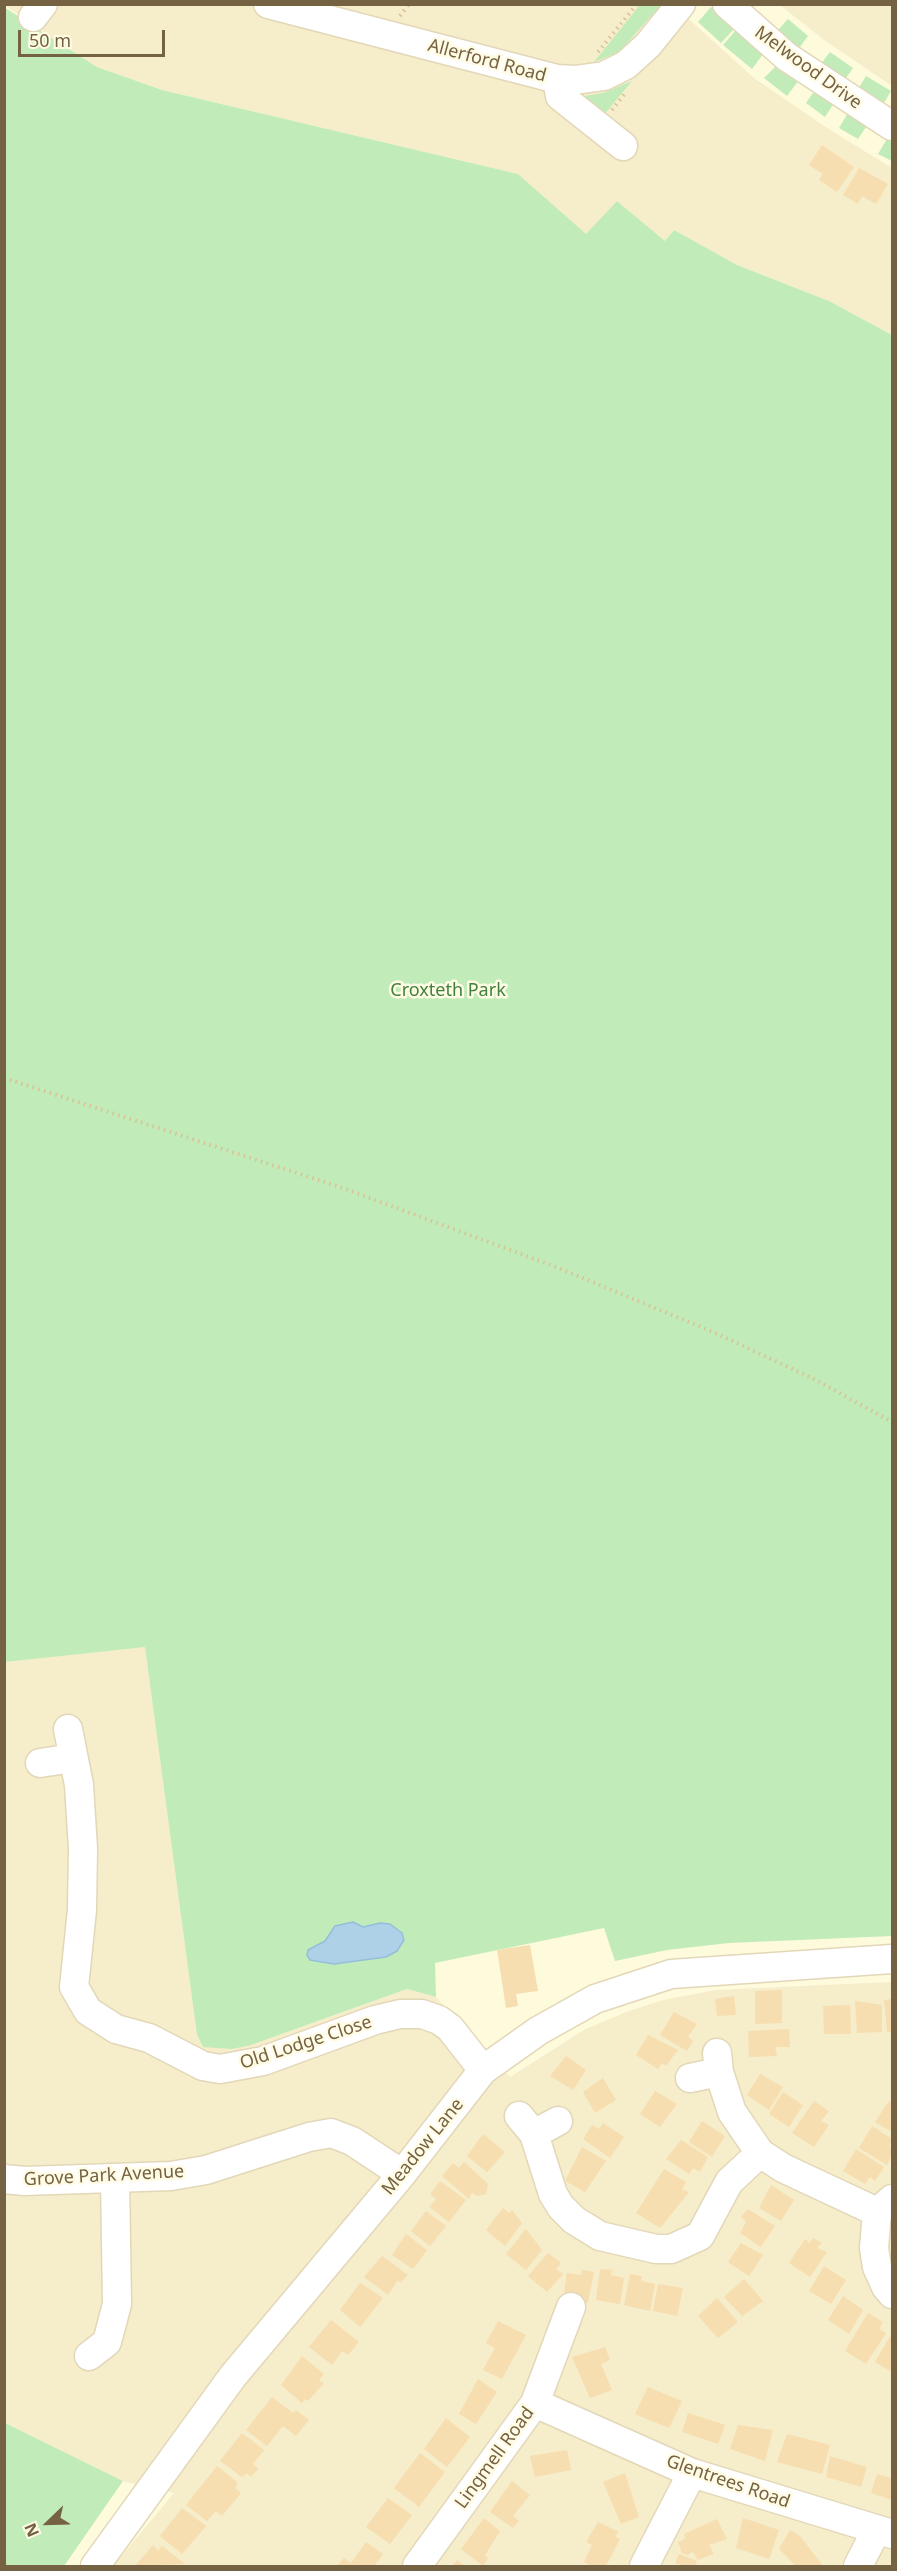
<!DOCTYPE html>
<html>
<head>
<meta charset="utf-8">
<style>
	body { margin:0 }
	#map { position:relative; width:897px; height:2571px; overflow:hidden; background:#fefadc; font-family:"Noto Sans",sans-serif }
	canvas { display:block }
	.frame { position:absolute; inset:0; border:6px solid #746243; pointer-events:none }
	.north { position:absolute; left:18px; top:2493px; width:60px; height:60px; -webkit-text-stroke:4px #fffbe4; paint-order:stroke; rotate:247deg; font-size:16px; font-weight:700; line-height:24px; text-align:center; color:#746243 }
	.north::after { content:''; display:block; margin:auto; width:21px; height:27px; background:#746243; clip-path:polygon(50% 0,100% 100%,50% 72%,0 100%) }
	.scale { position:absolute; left:18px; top:30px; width:147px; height:27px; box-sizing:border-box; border:3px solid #746243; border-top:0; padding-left:8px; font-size:18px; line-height:21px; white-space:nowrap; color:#746243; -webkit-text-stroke:4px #fffbe4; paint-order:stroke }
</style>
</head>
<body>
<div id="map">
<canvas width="897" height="2571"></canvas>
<div class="frame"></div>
<div class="north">N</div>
<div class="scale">50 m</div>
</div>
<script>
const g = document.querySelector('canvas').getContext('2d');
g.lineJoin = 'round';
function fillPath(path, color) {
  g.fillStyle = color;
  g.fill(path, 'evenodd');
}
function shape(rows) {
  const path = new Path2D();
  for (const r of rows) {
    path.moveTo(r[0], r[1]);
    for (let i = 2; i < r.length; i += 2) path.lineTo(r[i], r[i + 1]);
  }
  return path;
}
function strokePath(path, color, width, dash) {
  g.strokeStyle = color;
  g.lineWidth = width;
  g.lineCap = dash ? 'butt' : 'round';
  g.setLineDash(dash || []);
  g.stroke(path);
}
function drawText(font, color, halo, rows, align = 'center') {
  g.font = font + ' "Noto Sans",sans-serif';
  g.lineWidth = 5;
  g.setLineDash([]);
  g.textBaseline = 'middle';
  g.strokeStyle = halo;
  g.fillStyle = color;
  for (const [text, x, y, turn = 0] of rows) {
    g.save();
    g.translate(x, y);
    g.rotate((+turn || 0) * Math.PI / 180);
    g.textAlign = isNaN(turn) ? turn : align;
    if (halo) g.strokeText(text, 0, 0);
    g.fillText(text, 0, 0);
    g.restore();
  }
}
const residential = shape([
	[4,5,673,5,754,78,827,128,892,168,892,335,829,301,737,265,673,230,666,242,617,201,586,235,518,174,162,90,97,67],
	[780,5,892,5,892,86,824,40],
	[145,1646,197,2035,203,2047,251,2045,407,1989,436,1997,510,2077,584,2030,626,2012,663,2000,716,1990,892,1982,892,2566,113,2566,174,2493,123,2481,5,2423,4,1662]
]);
const green = shape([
	[640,5,661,5,619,52,594,62],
	[4,7,97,67,162,90,518,174,586,234,617,201,665,241,674,230,737,265,829,301,892,335,892,1936,729,1943,667,1950,615,1961,604,1928,435,1963,436,1997,407,1989,251,2045,232,2049,203,2047,197,2035,145,1647,5,1662],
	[711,7,734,29,721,43,698,22],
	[788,19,808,36,800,47,795,49,778,30],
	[736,30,764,53,752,69,723,45],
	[830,52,853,68,844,81,820,65],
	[778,64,799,80,787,96,764,78],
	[866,76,891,91,882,106,858,89],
	[632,81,598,122,579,97,603,93],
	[815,90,834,103,825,117,806,103],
	[848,113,868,124,858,139,839,128],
	[888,137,892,140,892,161,878,154],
	[5,2423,123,2481,64,2566,5,2566]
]);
const water = shape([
	[353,1922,363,1927,380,1923,390,1924,402,1933,404,1940,397,1951,386,1957,334,1964,310,1960,307,1955,308,1950,325,1941,335,1926,353,1922]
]);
const building = shape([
	[822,145,854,167,837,192,819,180,823,174,809,165],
	[859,168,888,184,876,204,862,196,858,204,843,195],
	[530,1945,538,1991,516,1994,518,2006,506,2008,497,1950],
	[782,1990,782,2023,755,2024,755,1991],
	[734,1996,736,2015,717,2016,715,1999],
	[892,1999,892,2032,887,2032,884,2000],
	[855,2001,882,2005,882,2032,857,2033],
	[850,2005,851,2034,824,2034,823,2006],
	[674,2012,697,2024,688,2037,693,2041,687,2051,660,2035],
	[789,2029,790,2047,775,2047,777,2056,749,2057,748,2031],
	[648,2035,678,2050,666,2066,662,2063,658,2069,636,2055],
	[566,2056,586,2070,573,2090,550,2076],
	[760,2074,783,2087,769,2110,747,2095],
	[603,2078,616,2100,595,2113,583,2092],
	[655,2091,677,2104,660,2127,640,2114],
	[783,2092,803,2105,789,2127,769,2114],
	[814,2101,829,2111,821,2121,829,2125,814,2147,792,2133],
	[889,2101,892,2103,892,2132,875,2122],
	[702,2121,725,2136,712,2157,689,2142],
	[603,2123,624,2137,610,2158,583,2139,592,2125,599,2129],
	[872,2126,892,2139,890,2145,892,2155,887,2165,859,2148],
	[483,2134,505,2152,487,2172,467,2156],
	[681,2140,708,2157,700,2172,693,2168,689,2174,666,2159],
	[582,2147,606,2161,585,2192,565,2181],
	[856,2149,884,2167,875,2181,870,2177,865,2184,843,2171],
	[464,2162,488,2184,486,2194,477,2196,472,2193,469,2199,442,2176,453,2163,459,2168],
	[664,2169,686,2182,682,2189,689,2192,660,2228,636,2213],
	[440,2181,466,2200,449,2222,429,2207,436,2199,430,2194],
	[771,2185,794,2200,781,2221,759,2208],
	[503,2208,509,2213,512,2210,522,2223,505,2246,486,2230],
	[748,2209,775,2226,761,2247,740,2233,746,2222,741,2217],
	[426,2211,446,2226,430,2246,411,2231],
	[526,2229,542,2250,526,2270,506,2254],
	[406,2234,427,2250,413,2269,392,2255],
	[813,2238,822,2243,817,2248,827,2252,810,2277,789,2263,805,2239,810,2243],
	[741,2243,763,2255,749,2276,728,2262],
	[548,2253,561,2263,556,2269,563,2274,547,2292,528,2276],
	[382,2256,408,2275,400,2283,398,2280,388,2295,364,2277],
	[824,2266,846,2280,831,2304,809,2291],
	[600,2269,612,2270,611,2275,624,2278,620,2304,596,2300],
	[582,2270,594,2272,588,2303,563,2300,567,2273,581,2275],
	[630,2274,642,2276,641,2281,655,2284,650,2311,624,2305],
	[744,2279,763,2301,742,2316,724,2297],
	[360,2283,383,2298,360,2327,340,2310],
	[658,2284,683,2288,677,2316,653,2311],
	[843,2296,863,2310,849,2334,828,2320],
	[717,2298,738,2322,718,2338,698,2316],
	[868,2313,883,2322,879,2329,886,2333,866,2364,845,2351],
	[331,2320,359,2342,348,2355,342,2351,332,2365,309,2347],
	[498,2321,526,2335,502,2379,483,2370,495,2348,486,2343],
	[892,2333,892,2372,875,2362],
	[605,2347,610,2360,601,2364,612,2390,590,2398,572,2357],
	[302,2356,324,2374,319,2380,324,2383,308,2401,305,2399,302,2403,281,2385],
	[478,2379,497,2392,476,2424,459,2414],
	[648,2387,682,2401,669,2428,635,2414],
	[272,2397,293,2413,296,2410,309,2420,296,2436,283,2426,267,2446,246,2430],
	[688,2413,725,2425,718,2444,682,2432],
	[446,2418,470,2437,447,2467,424,2449],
	[738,2425,773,2430,765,2461,730,2449],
	[242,2433,264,2450,253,2464,258,2469,251,2477,247,2473,242,2477,220,2461],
	[787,2434,830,2445,822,2474,777,2462],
	[567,2450,571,2470,535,2477,530,2456],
	[420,2453,445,2472,419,2507,394,2488],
	[830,2456,867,2467,861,2487,826,2477],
	[217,2466,238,2483,235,2488,241,2493,222,2516,216,2511,207,2521,186,2505],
	[625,2473,639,2517,621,2524,603,2482],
	[877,2474,892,2478,892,2500,871,2493],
	[512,2481,530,2495,513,2516,519,2521,513,2528,490,2512],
	[388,2498,412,2515,390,2544,366,2527],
	[182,2508,206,2526,182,2554,160,2536],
	[484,2518,500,2531,485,2555,488,2558,483,2566,461,2549],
	[743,2518,779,2530,769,2559,736,2548],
	[717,2519,727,2539,709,2545,714,2554,698,2560,693,2552,687,2555,682,2553,678,2542,685,2539,684,2534],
	[598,2522,619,2532,615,2536,620,2539,606,2566,592,2566,584,2562,592,2545,586,2542],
	[790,2530,800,2536,823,2566,796,2566,779,2549],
	[366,2542,383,2554,374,2566,337,2565,344,2558,351,2563],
	[153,2545,158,2551,162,2546,185,2564,135,2566],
	[679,2554,697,2561,695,2566,683,2566,675,2563],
	[457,2560,465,2566,452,2566]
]);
const path = shape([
	[400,16,409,4],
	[598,52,637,4],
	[612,110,626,92],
	[4,1078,340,1187,556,1267,713,1332,816,1380,892,1422]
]);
const minor = shape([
	[268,4,557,79,575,80,604,76,626,65,648,45,681,4],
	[727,4,787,57,892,126],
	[33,17,43,4],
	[557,79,560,96,623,146],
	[68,1729,79,1785,83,1849,82,1910,74,1987,88,2011,116,2029,149,2038,203,2066,220,2069,263,2061,375,2020,400,2014,422,2014,439,2020,450,2028,483,2070],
	[40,1763,73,1758],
	[717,2053,719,2072,732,2112,760,2153,783,2168,877,2212],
	[690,2078,719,2072],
	[519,2116,534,2134,553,2194,561,2207,574,2220,600,2236,656,2249,671,2249,700,2236,729,2182,760,2153],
	[534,2134,558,2121],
	[4,2179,25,2181,171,2176,206,2170,309,2137,331,2133,352,2141,402,2174],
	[892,2199,877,2212,874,2248,877,2267,886,2287,892,2294],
	[89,2356,107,2342,117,2304,115,2178],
	[535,2403,692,2473,892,2534],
	[95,2566,233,2376,402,2174,483,2070,538,2031,595,1999,671,1974,892,1959],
	[417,2566,535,2403,571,2307],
	[644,2566,692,2473],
	[858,2566,877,2529]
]);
const streetNames = [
	["Allerford Road",487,61,15],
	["Melwood Drive",808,68,36],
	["Old Lodge Close",306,2043,-18],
	["Meadow Lane",423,2147,-51],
	["Grove Park Avenue",104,2176,-3],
	["Lingmell Road",495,2458,-54],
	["Glentrees Road",728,2482,19]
];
const parkNames = [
	["Croxteth Park",448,991]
];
fillPath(residential, '#f6edca');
fillPath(green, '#c1ecba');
fillPath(water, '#afd1e8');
strokePath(water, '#95bedb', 1.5);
fillPath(building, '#f6deb1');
strokePath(minor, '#e2d7b8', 31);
strokePath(path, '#dac295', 4, [1.5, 4.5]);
strokePath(minor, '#fff', 28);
drawText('18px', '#746243', '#fffbe4', streetNames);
drawText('18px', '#40823d', '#fffbe4', parkNames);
</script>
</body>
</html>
